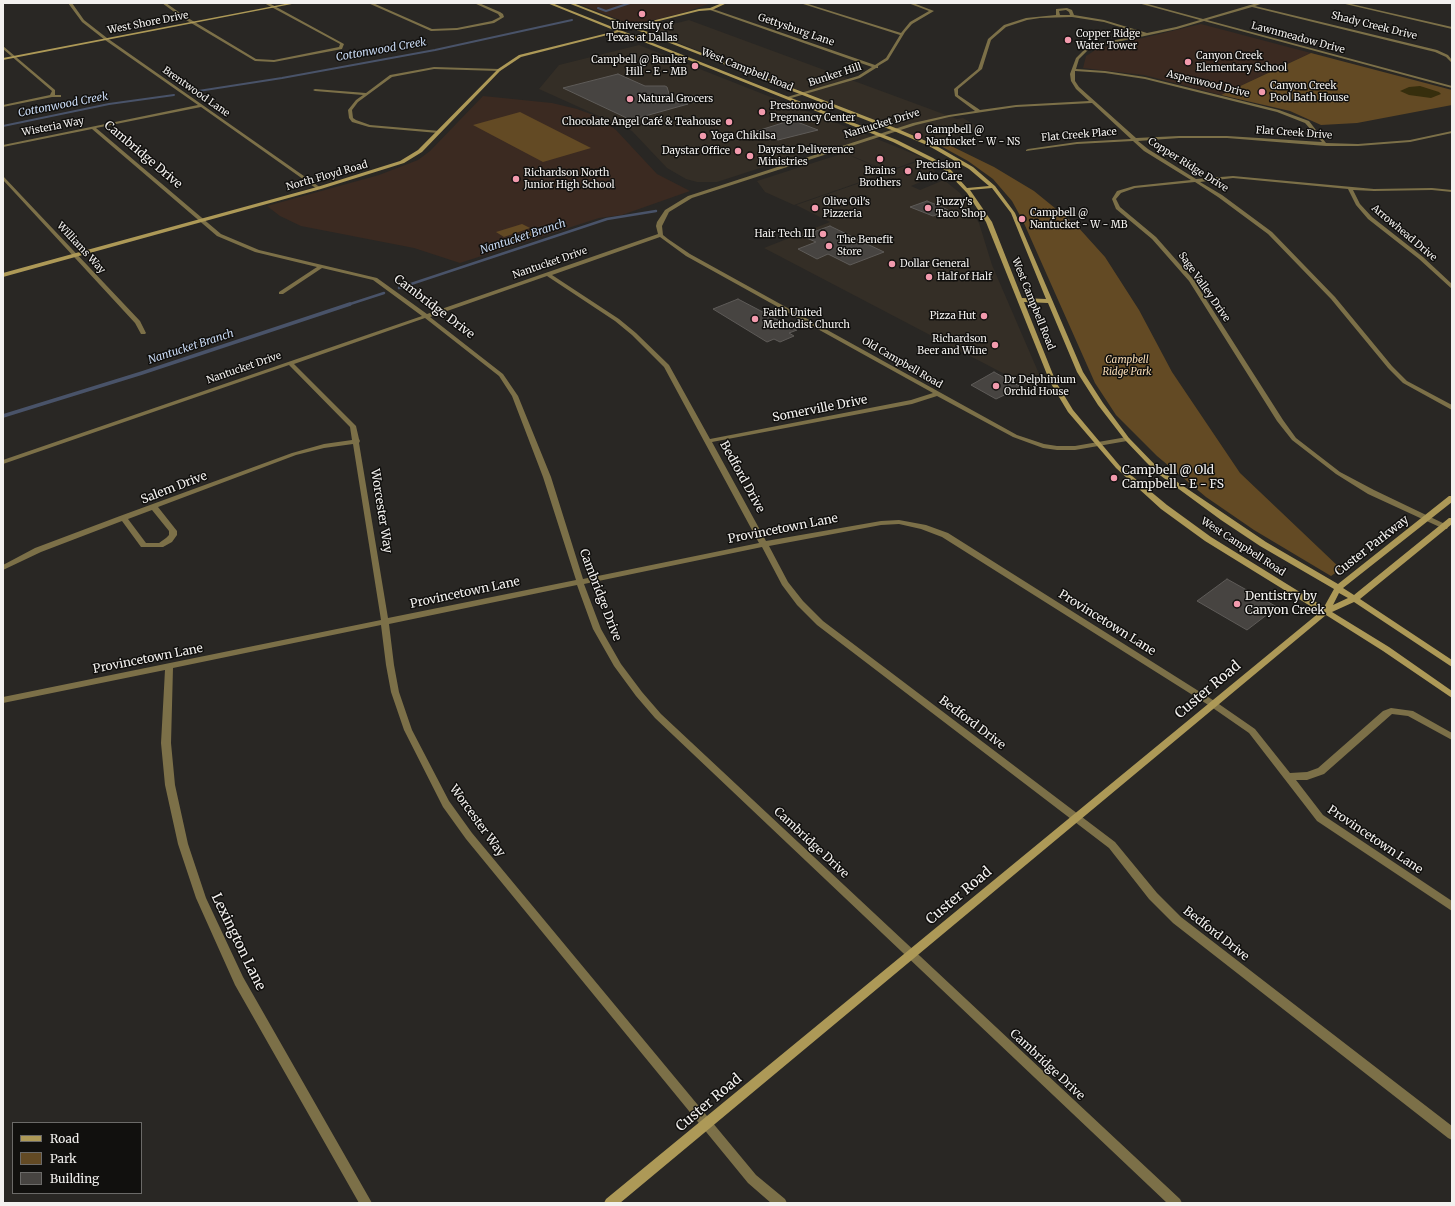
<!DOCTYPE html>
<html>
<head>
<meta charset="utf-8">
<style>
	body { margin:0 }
	#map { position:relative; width:1455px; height:1206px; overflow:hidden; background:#292724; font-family:Merriweather,serif }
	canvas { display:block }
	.frame { position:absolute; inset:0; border:4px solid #f3f1ef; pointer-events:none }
	.legend { position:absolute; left:12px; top:1122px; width:130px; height:72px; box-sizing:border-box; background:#11100e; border:1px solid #6b6a68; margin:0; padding:5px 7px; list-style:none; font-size:12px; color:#f3f1ef }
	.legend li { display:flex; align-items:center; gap:8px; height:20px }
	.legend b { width:20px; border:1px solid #6b6a68 }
</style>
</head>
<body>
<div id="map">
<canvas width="1455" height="1206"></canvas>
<div class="frame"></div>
<ul class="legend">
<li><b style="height:5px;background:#ad9957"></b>Road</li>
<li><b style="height:11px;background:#634a24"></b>Park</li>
<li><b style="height:11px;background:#474441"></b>Building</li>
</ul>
</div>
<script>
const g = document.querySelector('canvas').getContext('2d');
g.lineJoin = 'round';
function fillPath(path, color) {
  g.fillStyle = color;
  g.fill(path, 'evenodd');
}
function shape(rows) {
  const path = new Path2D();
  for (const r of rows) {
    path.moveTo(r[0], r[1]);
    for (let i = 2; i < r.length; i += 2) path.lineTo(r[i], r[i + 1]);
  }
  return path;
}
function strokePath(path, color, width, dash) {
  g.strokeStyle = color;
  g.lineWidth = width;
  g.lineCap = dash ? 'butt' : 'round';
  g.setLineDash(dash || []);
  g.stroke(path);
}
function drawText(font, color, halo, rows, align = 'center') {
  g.font = font + ' Merriweather,serif';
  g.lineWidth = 3;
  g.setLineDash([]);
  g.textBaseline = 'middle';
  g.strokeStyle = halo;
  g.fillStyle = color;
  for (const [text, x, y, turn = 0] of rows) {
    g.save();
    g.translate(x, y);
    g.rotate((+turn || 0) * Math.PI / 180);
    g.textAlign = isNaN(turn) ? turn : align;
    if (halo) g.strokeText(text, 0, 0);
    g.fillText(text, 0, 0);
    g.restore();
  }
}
const built = shape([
	[689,20,957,119,963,118,983,130,957,135,933,143,679,43,650,30],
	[639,45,882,141,924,158,888,171,828,146,717,182,697,182,686,179,667,168,632,131,539,89,559,65],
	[844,153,888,172,922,160,929,163,937,175,911,186,920,190,944,180,960,193,979,223,992,265,1046,390,1037,389,1014,379,764,248,830,222,796,205,883,175,899,181,883,174,794,205,765,192,757,181]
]);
const education = shape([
	[577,3,712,3,682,13,638,24,630,24],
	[1201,24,1311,53,1221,95,1144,75,1083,68,1086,56,1097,49],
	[483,96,552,103,577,109,596,116,616,130,657,174,690,191,622,215,599,218,460,263,414,248,301,226,280,216,267,206,379,175,418,160,430,151]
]);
const green = shape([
	[1311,53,1452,90,1452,105,1357,123,1321,125,1290,111,1221,95],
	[520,112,591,148,543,162,473,125],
	[945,143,994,167,1034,191,1077,226,1105,257,1139,310,1172,372,1240,473,1341,569,1331,576,1254,530,1206,497,1157,456,1116,415,1095,383,1023,221,1012,201,993,179,968,161,939,145],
	[522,224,530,228,504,237,496,232],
	[532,230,540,234,514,243,506,238]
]);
const sand = shape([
	[1420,86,1439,92,1441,94,1431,98,1409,95,1400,91,1409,87]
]);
const streamFar2 = shape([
	[598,8,606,11,630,3],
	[192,92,282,78,435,50,572,20],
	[3,126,109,104,174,95]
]);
const streamFar1 = shape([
	[399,288,607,219,656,211],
	[347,305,384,293]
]);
const stream = shape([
	[3,416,142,373,350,304]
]);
const building = shape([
	[618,74,645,86,665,86,667,87,670,97,688,104,631,120,563,88,618,74],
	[792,120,818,130,778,140,757,131,792,120],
	[927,201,944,208,948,210,933,216,910,207,927,201],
	[830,226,865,243,884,252,850,265,828,254,817,259,798,249,816,242,802,236,830,226],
	[738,299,797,330,789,333,794,336,780,342,774,339,767,342,713,309,738,299],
	[994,372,1021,387,996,399,971,385,994,372],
	[1227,579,1277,607,1247,630,1197,601,1227,579]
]);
const street = shape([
	[68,3,72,3,84,20,107,38,321,188,317,189,201,107,96,128,221,234,259,250,377,278,427,314,658,234,656,226,657,222,665,210,688,196,913,123,949,115,975,111,955,96,954,89,978,69,988,39,1004,25,1026,18,1056,15,1056,9,1067,8,1072,10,1074,15,1104,20,1147,33,1176,27,1200,20,1138,3,1144,3,1203,19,1257,3,1263,3,1255,6,1437,50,1448,55,1452,60,1452,63,1446,57,1435,52,1252,7,1207,20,1452,86,1452,88,1204,21,1177,29,1103,45,1088,50,1079,59,1076,69,1105,71,1145,77,1279,110,1309,121,1326,143,1358,144,1410,140,1452,131,1452,133,1410,142,1358,146,1326,146,1227,138,1179,138,1138,141,1148,149,1196,179,1233,176,1374,189,1432,188,1452,190,1452,192,1432,190,1374,191,1353,190,1360,204,1372,217,1423,257,1452,284,1452,289,1419,259,1368,219,1356,205,1348,189,1233,178,1200,182,1222,195,1272,232,1335,297,1392,366,1407,381,1452,405,1452,410,1403,383,1388,368,1331,299,1268,234,1218,197,1195,182,1135,188,1121,193,1116,199,1120,207,1156,237,1193,279,1283,420,1296,438,1340,472,1374,490,1447,525,1448,527,1447,529,1444,529,1368,494,1336,474,1292,440,1277,421,1189,281,1152,239,1116,209,1112,199,1117,191,1134,186,1191,180,1144,151,1133,141,1077,144,1026,151,1026,150,1028,149,1077,142,1131,139,1092,103,1016,107,949,117,916,125,692,198,669,212,662,226,663,235,668,239,690,254,1017,435,1044,444,1057,446,1075,446,1127,437,1130,439,1127,441,1075,450,1057,450,1043,448,1013,437,937,396,912,404,712,442,766,541,881,521,899,520,926,525,948,533,1216,702,1255,729,1290,773,1307,772,1318,768,1383,711,1391,708,1413,711,1452,733,1452,740,1408,716,1392,714,1324,774,1307,780,1296,780,1323,815,1452,901,1452,911,1317,821,1249,733,1210,706,942,537,921,529,899,524,881,525,769,546,788,582,803,601,823,621,1115,842,1157,893,1181,917,1452,1126,1452,1140,1448,1138,1173,923,1149,899,1109,848,817,625,797,605,782,585,762,547,584,584,601,629,621,664,642,692,661,714,1180,1199,1182,1203,1167,1203,655,718,636,696,614,666,593,629,577,585,389,624,394,665,399,692,412,730,449,801,472,833,756,1175,785,1199,787,1203,771,1203,748,1183,466,839,443,807,404,730,391,692,386,665,381,625,173,668,171,743,175,785,188,844,206,898,243,977,372,1203,359,1203,235,985,196,898,178,844,165,785,161,743,165,670,3,703,3,697,381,620,353,444,324,448,296,455,158,507,177,531,177,535,172,542,163,547,141,547,122,521,41,552,3,570,3,565,35,548,120,516,292,453,324,444,352,440,350,427,289,365,3,464,3,460,422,316,373,280,322,268,283,294,279,294,279,292,317,267,255,252,217,236,92,129,3,147,3,145,198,105,105,40,82,22,68,3],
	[1066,10,1069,12,1070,15,1060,15,1059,11,1066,10],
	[1072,17,1104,22,1143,34,1102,43,1086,48,1076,58,1070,74,1071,81,1076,89,1089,101,1016,105,980,110,958,95,958,89,982,69,991,40,1006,27,1027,20,1040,18,1072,17],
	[1075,71,1105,73,1145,79,1277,112,1305,123,1322,142,1227,136,1179,136,1136,138,1079,87,1075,81,1075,71],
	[660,237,686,256,933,393,911,400,710,439,669,365,636,333,619,319,552,275,660,237],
	[547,276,615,321,632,335,664,367,759,543,583,579,551,477,518,396,503,374,430,317,547,276],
	[425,318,499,376,512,396,543,477,576,580,388,618,359,443,360,441,359,439,356,426,294,364,425,318],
	[152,510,169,531,169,535,166,538,159,543,146,543,128,519,152,510],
	[162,3,166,3,183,15,256,59,274,60,339,47,340,44,264,3,269,3,344,44,342,49,274,62,255,61,181,17,162,3],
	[368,3,373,3,432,29,457,28,492,21,500,17,498,14,474,3,479,3,500,12,503,14,504,17,494,23,457,30,431,31,368,3],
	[800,3,805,3,901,33,910,22,929,11,908,3,913,3,934,11,912,24,905,32,888,60,878,66,878,68,876,68,860,78,788,99,787,97,858,76,872,67,710,10,710,8,875,65,886,58,900,35,800,3],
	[1341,3,1347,3,1452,27,1452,29,1341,3],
	[3,46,55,90,55,95,61,95,61,97,52,97,3,107,3,105,50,95,52,91,3,49,3,46],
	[434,67,499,69,501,70,499,71,434,69,392,77,358,102,352,110,353,118,356,120,370,125,440,131,440,133,438,133,369,127,352,122,349,118,348,110,356,100,363,95,315,91,313,90,315,89,366,93,390,75,434,67],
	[3,176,140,321,146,333,145,334,141,334,135,323,3,180,3,176]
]);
const secondary = shape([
	[290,3,297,3,3,60,3,58,290,3],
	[547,3,552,3,897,140,933,158,950,169,967,188,989,186,969,169,929,146,894,131,568,3,573,3,632,26,699,9,710,8,722,3,727,3,712,10,699,11,635,27,898,129,933,144,973,167,995,186,1015,213,1083,372,1103,403,1129,438,1161,471,1266,542,1338,584,1449,496,1452,496,1452,502,1343,588,1354,595,1449,518,1452,518,1452,524,1360,599,1452,660,1452,667,1354,602,1332,612,1389,647,1452,691,1452,698,1383,651,1326,615,620,1203,604,1203,606,1199,1320,612,1205,541,1161,509,1116,468,1068,412,1050,382,986,222,967,193,946,171,929,160,893,142,619,32,521,57,500,71,422,152,404,163,321,189,3,277,3,273,317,187,400,161,418,150,498,69,519,55,616,31,547,3],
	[992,188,1011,213,1046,299,1022,298,992,222,970,190,992,188],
	[1024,302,1048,303,1077,372,1098,405,1125,440,1145,461,1157,473,1221,520,1260,546,1334,589,1324,607,1211,537,1167,505,1120,466,1073,410,1056,382,1024,302],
	[1339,593,1348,598,1333,605,1339,593]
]);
const markers = [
	[642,14,4,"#f29aad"],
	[1068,40,4,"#f29aad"],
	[1188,62,4,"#f29aad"],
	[695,66,4,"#f29aad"],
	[1262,92,4,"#f29aad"],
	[630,99,4,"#f29aad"],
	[762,112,4,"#f29aad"],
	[729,122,4,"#f29aad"],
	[703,136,4,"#f29aad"],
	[918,136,4,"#f29aad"],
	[738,151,4,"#f29aad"],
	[750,156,4,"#f29aad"],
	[880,159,4,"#f29aad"],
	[908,171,4,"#f29aad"],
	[516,179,4,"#f29aad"],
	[815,208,4,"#f29aad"],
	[928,208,4,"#f29aad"],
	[1022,219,4,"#f29aad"],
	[823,234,4,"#f29aad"],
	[829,246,4,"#f29aad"],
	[892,264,4,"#f29aad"],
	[929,277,4,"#f29aad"],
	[984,316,4,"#f29aad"],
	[755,319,4,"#f29aad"],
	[995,345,4,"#f29aad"],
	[996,386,4,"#f29aad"],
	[1114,478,4,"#f29aad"],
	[1237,604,4,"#f29aad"]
];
const farStreetnames = [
	["West Shore Drive",148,23,-11],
	["Shady Creek Drive",1374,26,14],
	["Gettysburg Lane",796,30,19],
	["Lawnmeadow Drive",1298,38,15],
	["West Campbell Road",747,70,22],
	["Bunker Hill",835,75,-18],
	["Aspenwood Drive",1208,84,14],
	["Brentwood Lane",196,92,35],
	["Nantucket Drive",882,124,-17],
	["Wisteria Way",53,127,-11],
	["Flat Creek Drive",1294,133,4],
	["Flat Creek Place",1079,135,-5],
	["Copper Ridge Drive",1188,165,32],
	["North Floyd Road",327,176,-16],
	["Arrowhead Drive",1404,233,40],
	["Williams Way",81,248,47],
	["Nantucket Drive",550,263,-19],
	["Sage Valley Drive",1204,287,55],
	["West Campbell Road",1033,304,68],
	["Old Campbell Road",902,363,30],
	["Nantucket Drive",244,368,-19],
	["West Campbell Road",1243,547,33]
];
const farPoinames = [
	["University of",642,26,"center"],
	["Texas at Dallas",642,38,"center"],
	["Copper Ridge",1076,34],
	["Water Tower",1076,46],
	["Canyon Creek",1196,56],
	["Elementary School",1196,68],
	["Campbell @ Bunker",687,60,"right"],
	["Hill - E - MB",687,72,"right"],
	["Canyon Creek",1270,86],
	["Pool Bath House",1270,98],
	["Natural Grocers",638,99],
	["Prestonwood",770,106],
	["Pregnancy Center",770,118],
	["Chocolate Angel Café & Teahouse",721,122,"right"],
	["Campbell @",926,130],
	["Nantucket - W - NS",926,142],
	["Yoga Chikilsa",711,136],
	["Daystar Deliverence",758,150],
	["Ministries",758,162],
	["Daystar Office",730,151,"right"],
	["Precision",916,165],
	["Auto Care",916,177],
	["Brains",880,171,"center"],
	["Brothers",880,183,"center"],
	["Richardson North",524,173],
	["Junior High School",524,185],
	["Olive Oil's",823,202],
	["Pizzeria",823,214],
	["Fuzzy's",936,202],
	["Taco Shop",936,214],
	["Campbell @",1030,213],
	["Nantucket - W - MB",1030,225],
	["Hair Tech III",815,234,"right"],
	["The Benefit",837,240],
	["Store",837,252],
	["Dollar General",900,264],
	["Half of Half",937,277],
	["Faith United",763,313],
	["Methodist Church",763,325],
	["Pizza Hut",976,316,"right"],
	["Richardson",987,339,"right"],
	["Beer and Wine",987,351,"right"],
	["Dr Delphinium",1004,380],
	["Orchid House",1004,392]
];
const farParknames = [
	["Campbell",1127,360],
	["Ridge Park",1127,372]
];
const farWaternames = [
	["Cottonwood Creek",381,50,-10],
	["Cottonwood Creek",63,105,-11],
	["Nantucket Branch",523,237,-18],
	["Nantucket Branch",191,347,-18]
];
const streetNames = [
	["Cambridge Drive",143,155,40],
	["Cambridge Drive",434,307,37],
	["Somerville Drive",820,409,-11],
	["Bedford Drive",742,477,61],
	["Salem Drive",174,488,-21],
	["Worcester Way",381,511,81],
	["Provincetown Lane",783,529,-11],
	["Custer Parkway",1372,546,-38],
	["Provincetown Lane",465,593,-12],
	["Cambridge Drive",600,595,69],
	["Provincetown Lane",1107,623,32],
	["Provincetown Lane",148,659,-11],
	["Bedford Drive",972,723,37],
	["Worcester Way",477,821,54],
	["Provincetown Lane",1375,840,34],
	["Cambridge Drive",811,843,43],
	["Bedford Drive",1216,934,38],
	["Cambridge Drive",1047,1065,43]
];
const poiNames = [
	["Campbell @ Old",1122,471],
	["Campbell - E - FS",1122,485],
	["Dentistry by",1245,597],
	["Canyon Creek",1245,611]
];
const nearStreetnames = [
	["Custer Road",1208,690,-40],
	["Custer Road",959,896,-40],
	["Lexington Lane",238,942,64],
	["Custer Road",709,1103,-40]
];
fillPath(built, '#342e26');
fillPath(education, '#3b2a21');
fillPath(green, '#634a24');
fillPath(sand, '#362e0d');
strokePath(streamFar2, '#495369', 2);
strokePath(streamFar1, '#495369', 2.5);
strokePath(stream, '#495369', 3.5);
fillPath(building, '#474441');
strokePath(building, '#5e5b58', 1);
fillPath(street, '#7c7048');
fillPath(secondary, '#ad9957');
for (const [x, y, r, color] of markers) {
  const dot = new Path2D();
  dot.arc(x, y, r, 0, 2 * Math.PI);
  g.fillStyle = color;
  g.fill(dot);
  strokePath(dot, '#11100e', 1.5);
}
drawText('10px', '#f3f1ef', '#11100e', farStreetnames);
drawText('10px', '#f3f1ef', '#11100e', farPoinames, 'left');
drawText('italic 10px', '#fcdfb8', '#11100e', farParknames);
drawText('italic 11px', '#c9daf4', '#11100e', farWaternames);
drawText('12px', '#f3f1ef', '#11100e', streetNames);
drawText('12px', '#f3f1ef', '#11100e', poiNames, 'left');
drawText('14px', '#f3f1ef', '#11100e', nearStreetnames);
</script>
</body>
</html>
